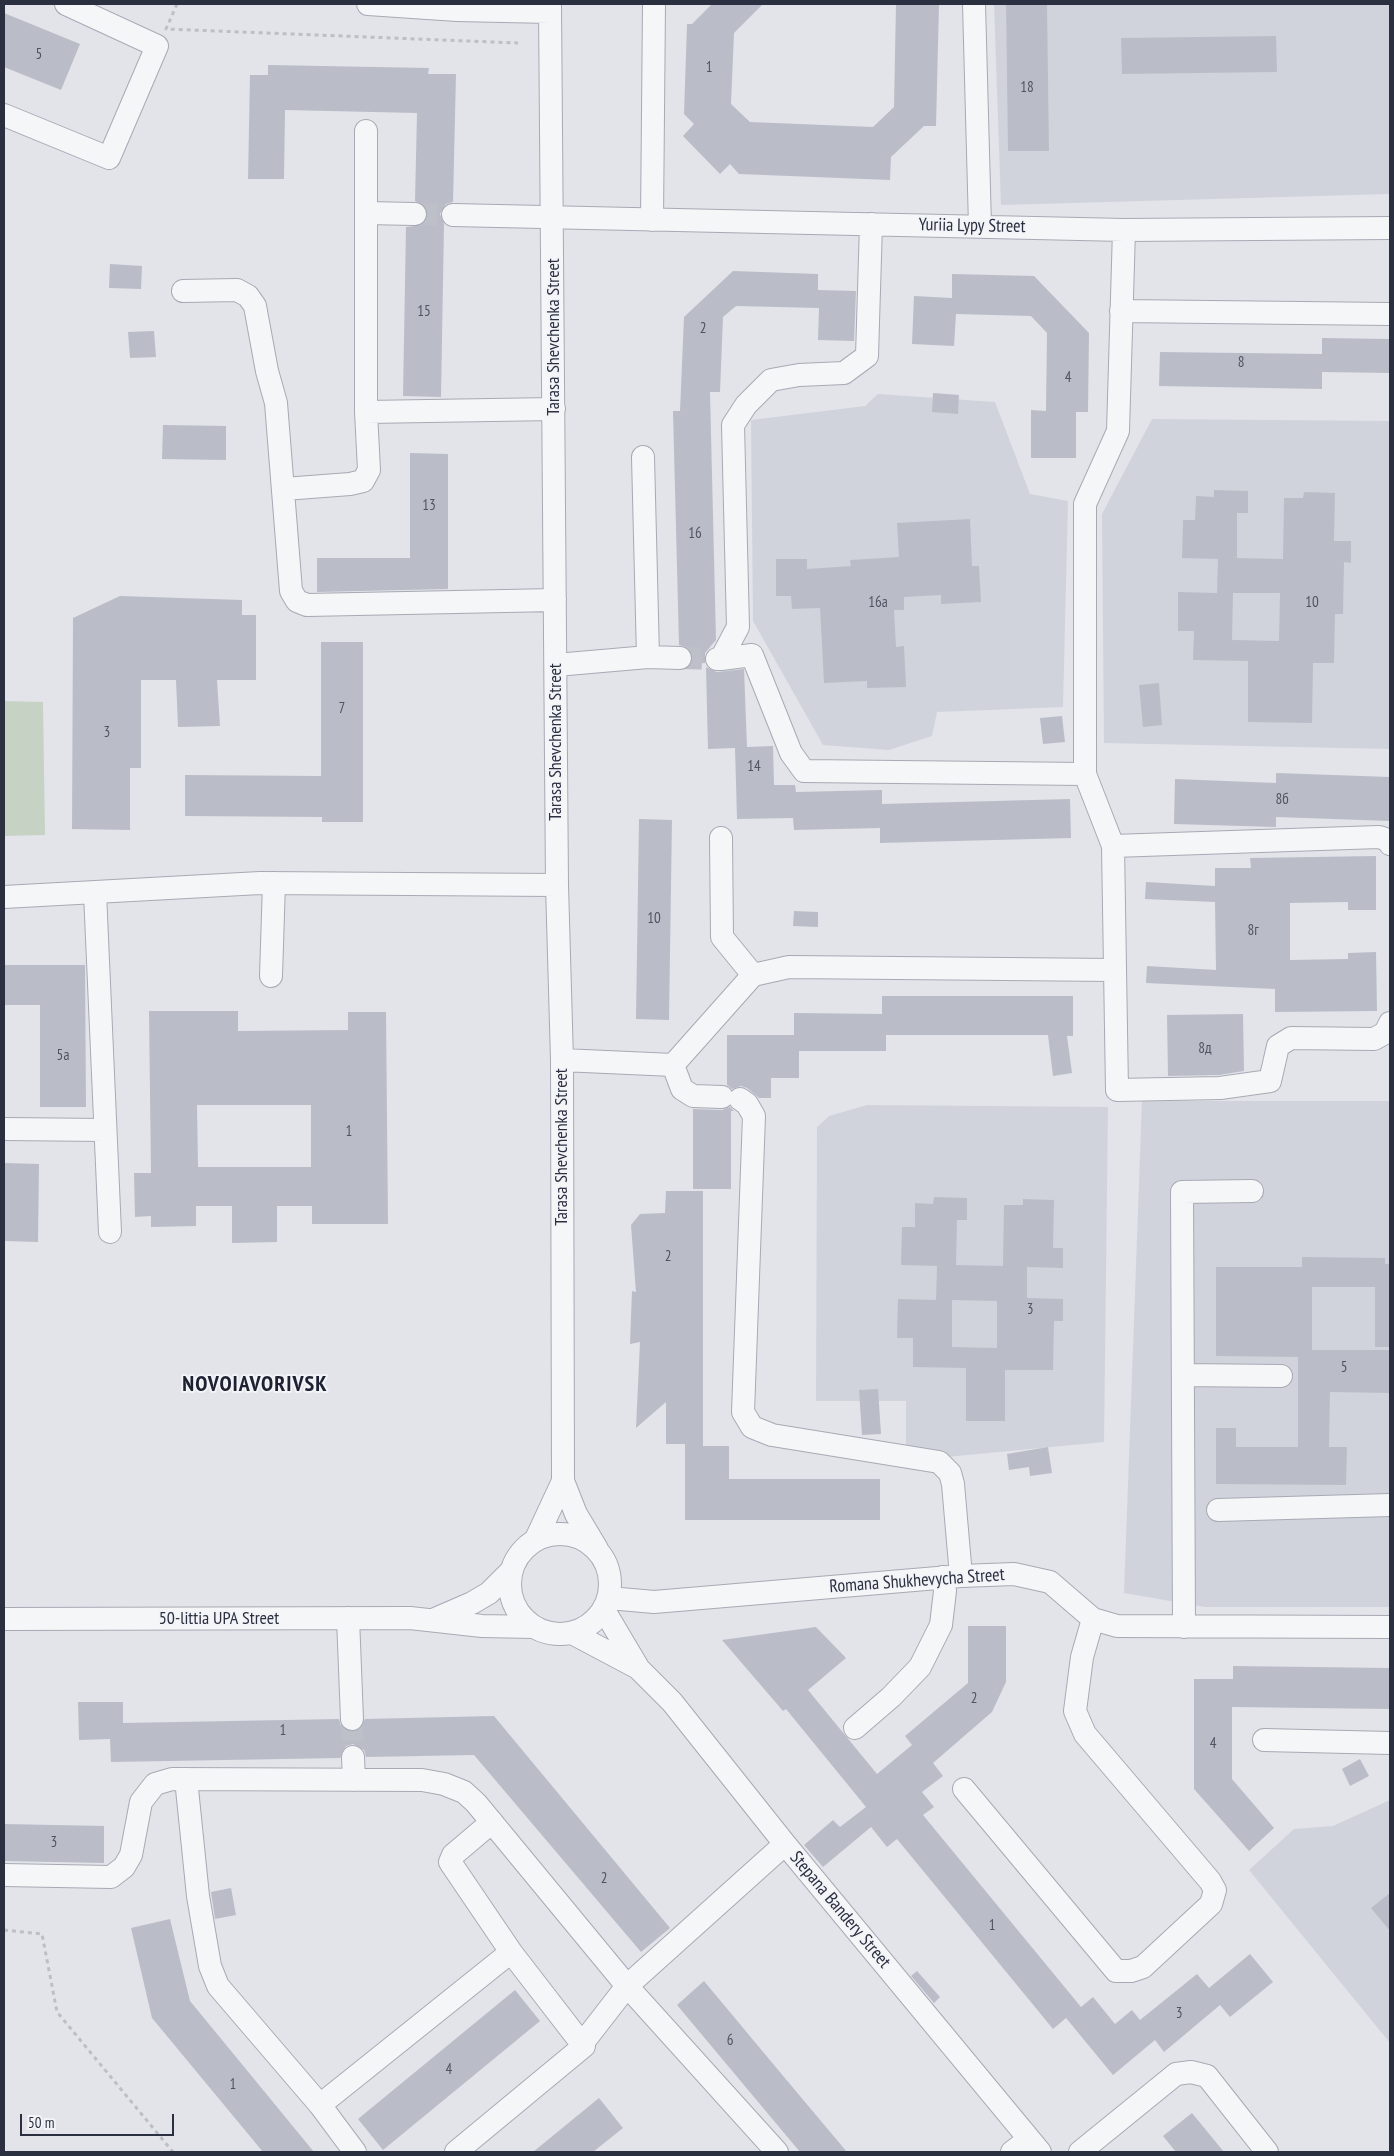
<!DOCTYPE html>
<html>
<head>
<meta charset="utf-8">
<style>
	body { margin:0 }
	#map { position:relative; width:1394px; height:2156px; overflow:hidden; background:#e2e4ea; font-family:"PT Sans Narrow",sans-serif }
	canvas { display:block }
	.frame { position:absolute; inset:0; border:5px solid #2b3041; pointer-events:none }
	.scale { position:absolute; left:20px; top:2114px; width:154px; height:22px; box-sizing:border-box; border:2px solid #2b3041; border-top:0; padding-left:6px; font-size:15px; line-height:18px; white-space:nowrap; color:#2b3041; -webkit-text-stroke:4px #f2f4f7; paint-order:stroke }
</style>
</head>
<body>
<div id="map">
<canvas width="1394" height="2156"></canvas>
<div class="frame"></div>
<div class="scale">50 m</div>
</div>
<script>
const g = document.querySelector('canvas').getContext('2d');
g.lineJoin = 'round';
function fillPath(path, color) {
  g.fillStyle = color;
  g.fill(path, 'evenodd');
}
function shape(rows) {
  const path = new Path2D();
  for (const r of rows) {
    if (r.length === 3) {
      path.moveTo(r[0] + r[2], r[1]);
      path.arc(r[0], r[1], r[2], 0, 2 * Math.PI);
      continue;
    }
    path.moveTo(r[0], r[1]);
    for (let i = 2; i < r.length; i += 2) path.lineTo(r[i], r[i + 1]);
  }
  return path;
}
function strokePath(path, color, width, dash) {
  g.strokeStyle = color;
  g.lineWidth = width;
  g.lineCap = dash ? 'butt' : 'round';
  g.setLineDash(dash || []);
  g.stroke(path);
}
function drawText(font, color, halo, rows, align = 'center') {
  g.font = font + ' "PT Sans Narrow",sans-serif';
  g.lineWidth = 4;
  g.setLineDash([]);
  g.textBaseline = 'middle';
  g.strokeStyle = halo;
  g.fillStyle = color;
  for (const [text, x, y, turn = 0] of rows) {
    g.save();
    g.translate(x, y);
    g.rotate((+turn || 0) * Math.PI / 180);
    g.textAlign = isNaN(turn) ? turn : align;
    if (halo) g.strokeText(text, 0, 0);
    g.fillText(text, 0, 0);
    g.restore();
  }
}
const built = shape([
	[994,4,1390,4,1390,194,1001,205],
	[878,394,995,402,1030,494,1068,501,1063,707,937,712,932,736,889,750,823,745,753,621,751,420,865,406],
	[1152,419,1390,421,1390,749,1104,743,1102,514],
	[1142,1101,1390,1101,1390,1607,1205,1607,1124,1593],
	[867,1105,1108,1107,1104,1442,925,1459,906,1445,906,1401,816,1401,817,1127,829,1116],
	[1390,1800,1390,2043,1249,1870,1294,1829,1333,1826]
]);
const green = shape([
	[4,701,43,702,45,835,4,836]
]);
const building = shape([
	[712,4,763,4,734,33,731,104,750,122,873,127,894,107,896,4,939,4,936,126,924,126,891,157,890,180,739,174,730,164,720,174,683,136,694,124,684,114,687,24,692,24],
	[1006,4,1047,4,1049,151,1008,151],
	[4,13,80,44,61,90,4,67],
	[1276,36,1277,72,1122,74,1121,38],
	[268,65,429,68,428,74,456,74,453,202,446,204,440,214,444,224,441,397,403,396,406,227,422,225,428,215,426,207,415,201,417,113,285,110,284,179,248,179,250,75,268,75],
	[110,264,142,266,141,289,109,288],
	[733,271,818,274,818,290,856,291,854,341,818,340,819,308,736,306,723,317,720,392,710,392,716,640,705,653,705,663,692,664,691,651,686,647,679,645,673,411,680,411,684,317],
	[952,274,1034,276,1089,333,1088,412,1076,412,1076,458,1031,458,1031,410,1046,411,1047,333,1031,316,956,314,954,346,912,344,914,296,952,298],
	[154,331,156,357,130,358,128,332],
	[1322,338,1390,339,1390,373,1322,372,1322,389,1159,386,1160,352,1322,354],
	[933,393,959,395,958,414,932,412],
	[163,425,226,426,226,460,162,459],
	[410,453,448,454,448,589,317,592,317,558,410,558],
	[1214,490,1248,491,1248,513,1237,513,1237,558,1283,559,1284,498,1303,498,1304,492,1335,493,1334,541,1351,541,1351,563,1344,562,1343,614,1335,614,1334,663,1313,663,1312,723,1248,722,1248,661,1193,660,1194,631,1178,631,1178,592,1217,593,1218,559,1182,558,1183,520,1195,520,1196,496,1214,497],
	[1233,593,1280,593,1279,641,1232,640],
	[970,519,972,566,979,566,981,602,941,604,941,595,904,597,904,610,894,610,896,647,904,646,906,687,867,688,867,681,824,683,820,608,792,609,791,596,776,596,776,559,807,559,807,569,851,566,850,560,899,557,897,523],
	[120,596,242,600,242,615,256,615,256,680,217,680,220,726,178,727,176,680,141,680,141,768,130,768,130,830,72,829,73,618],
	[321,642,363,642,363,822,322,822,322,817,185,816,185,775,321,776],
	[706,667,717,672,744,669,747,747,773,746,774,785,795,785,796,792,882,790,882,804,1070,799,1071,838,880,843,880,828,794,830,793,818,737,819,735,748,708,749],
	[1159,683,1162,725,1143,727,1139,685],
	[1062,716,1065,742,1043,744,1040,718],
	[1276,773,1390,777,1390,821,1276,817,1276,827,1174,824,1175,779,1276,783],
	[639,819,672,820,669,1020,636,1019],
	[1376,856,1376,910,1348,910,1348,902,1290,903,1290,960,1348,959,1348,953,1376,952,1377,1011,1275,1012,1275,989,1146,983,1147,966,1216,970,1215,902,1145,899,1146,882,1215,886,1215,868,1251,868,1250,858],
	[794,911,818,912,818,927,793,926],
	[4,965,85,965,86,1107,40,1107,40,1005,4,1005],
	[882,996,1073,996,1073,1036,1067,1036,1072,1073,1053,1076,1048,1035,886,1035,886,1051,799,1051,799,1078,771,1078,771,1098,759,1098,747,1088,741,1086,732,1089,727,1085,727,1035,794,1035,794,1013,882,1014],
	[149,1011,238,1011,238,1031,348,1030,348,1012,386,1012,388,1224,312,1224,312,1206,277,1206,277,1242,232,1243,232,1206,196,1206,196,1226,151,1227,151,1216,135,1217,134,1173,151,1173],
	[197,1105,311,1105,311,1167,198,1167],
	[1243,1014,1244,1071,1219,1075,1168,1076,1167,1015],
	[730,1107,734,1111,731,1111,731,1189,693,1189,693,1109,722,1110],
	[4,1163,39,1164,38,1242,4,1241],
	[666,1191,703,1191,703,1446,729,1446,729,1479,880,1479,880,1520,685,1520,685,1444,666,1444,666,1402,636,1428,640,1342,630,1344,632,1291,636,1292,631,1225,640,1214,665,1213],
	[934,1197,967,1198,967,1220,957,1220,956,1265,1003,1266,1004,1205,1023,1205,1023,1199,1054,1200,1053,1248,1063,1248,1063,1268,1027,1267,1027,1298,1063,1299,1063,1321,1054,1321,1053,1370,1005,1370,1005,1421,966,1421,966,1368,913,1367,913,1338,897,1338,898,1299,936,1300,937,1266,901,1265,902,1227,915,1227,915,1203,933,1204],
	[952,1300,997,1301,997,1348,952,1347],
	[1302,1257,1385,1258,1385,1264,1390,1264,1390,1347,1375,1347,1375,1287,1312,1287,1312,1350,1390,1350,1390,1393,1330,1392,1329,1447,1347,1447,1346,1485,1216,1484,1216,1428,1236,1428,1236,1447,1298,1447,1298,1357,1216,1356,1216,1267,1302,1267],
	[878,1389,881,1434,862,1435,859,1390],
	[1048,1447,1052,1473,1030,1476,1029,1467,1009,1470,1007,1454],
	[968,1626,1006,1626,1006,1682,992,1712,933,1763,943,1776,922,1792,934,1807,923,1815,1081,2007,1093,1997,1115,2024,1132,2010,1140,2020,1197,1974,1209,1988,1250,1954,1273,1982,1230,2017,1220,2005,1164,2052,1155,2040,1113,2075,1066,2018,1053,2029,897,1839,887,1847,871,1827,823,1867,804,1845,833,1820,840,1827,866,1807,786,1709,783,1711,722,1640,816,1627,846,1658,808,1690,877,1774,912,1745,905,1736,968,1683],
	[1233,1666,1390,1668,1390,1709,1232,1707,1232,1779,1274,1828,1249,1851,1194,1789,1194,1679,1233,1679],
	[78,1702,123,1702,123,1723,339,1719,341,1726,352,1732,359,1730,365,1719,494,1716,670,1928,641,1952,474,1755,366,1757,364,1750,353,1744,346,1746,340,1758,111,1762,110,1739,79,1740],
	[1360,1759,1369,1776,1350,1786,1342,1769],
	[4,1824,104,1826,104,1863,4,1861],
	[231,1888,236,1915,215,1919,211,1892],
	[1390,1893,1390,1931,1371,1908],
	[170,1919,190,2001,314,2152,263,2152,152,2018,131,1928],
	[917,1971,940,1997,934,2003,911,1976],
	[704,1981,784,2077,847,2152,800,2152,677,2005],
	[515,1990,540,2021,383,2150,358,2119],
	[599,2098,623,2128,593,2152,533,2152],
	[1192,2113,1224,2152,1176,2152,1163,2136]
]);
const minorTunnel = shape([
	[415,214,453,215],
	[680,658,717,659],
	[352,1719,353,1757]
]);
const path = shape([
	[177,4,166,29,518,43],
	[4,1930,42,1934,57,2012,173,2152]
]);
const minor = shape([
	[368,4,457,10,550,12],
	[550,4,557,885,562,1060,563,1481,576,1514,597,1549],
	[974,4,980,226],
	[4,115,109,158,157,46,66,4],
	[366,213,415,214],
	[453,215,1124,230,1390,228],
	[652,220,654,4],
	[1124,230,1118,431,1085,504,1085,774,1113,846,1117,1090,1220,1088,1270,1081,1278,1046,1291,1038,1374,1039,1385,1033,1390,1023],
	[183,291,237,290,248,296,255,306,267,371,276,403,291,591,297,601,307,605,555,600],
	[1121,311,1390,314],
	[366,412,554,409],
	[643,457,648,657],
	[284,489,350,484,363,481,369,470,366,412,366,131],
	[717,659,721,659,738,627,733,425,746,405,771,380,799,375,844,373,867,356,871,224],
	[721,659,752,655,791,753,804,771,1085,774],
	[556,665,648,657,680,658],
	[721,838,722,937,753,975],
	[1113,846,1379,837,1388,840,1390,844],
	[95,893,110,1232],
	[4,897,260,883,557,885],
	[271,976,274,883],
	[562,1060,673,1065,753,975,789,967,1114,970],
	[673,1065,682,1089,693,1096,722,1097],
	[740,1099,747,1104,754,1116,743,1412,752,1427,772,1435,939,1462,950,1473,953,1484,961,1576],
	[4,1129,105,1130],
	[1183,1375,1281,1376],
	[1218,1510,1390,1505],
	[560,1584,50],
	[536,1539,563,1481],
	[609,1598,654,1602,961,1576,1014,1574,1050,1582,1093,1619,1117,1626,1390,1627],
	[604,1610,639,1669,672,1702,785,1844,1040,2152],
	[348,1618,352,1719],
	[4,1619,410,1618,482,1626,534,1627],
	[435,1619,472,1603,489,1593,512,1570],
	[1184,1627,1182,1192,1252,1191],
	[572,1633,638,1668],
	[855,1728,891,1697,920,1667,941,1625,945,1591,943,1577],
	[1264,1740,1390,1743],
	[353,1757,354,1780],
	[186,1779,198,1896,210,1966,218,1986,320,2105,511,1952,450,1862,453,1855,492,1822],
	[964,1789,1116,1971,1131,1971,1143,1967,1211,1904,1215,1890,1210,1881,1085,1734,1075,1711,1082,1657,1093,1619],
	[4,1875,111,1877,124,1867,131,1855,141,1802,155,1784,172,1779,422,1780,444,1784,464,1792,476,1803,627,1986,777,2152],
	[511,1952,582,2044,627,1986,785,1844],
	[320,2105,355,2152],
	[456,2152,584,2046,582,2044],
	[1012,2152,1029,2139],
	[1080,2152,1176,2074,1191,2072,1207,2076,1267,2152]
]);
const numberNames = [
	["5",39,55],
	["1",709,68],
	["18",1027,88],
	["15",424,312],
	["2",703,329],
	["8",1241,363],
	["4",1068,378],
	["13",429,506],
	["16",695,534],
	["16а",878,603],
	["10",1312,603],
	["7",342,709],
	["3",107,733],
	["14",754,767],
	["8б",1282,800],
	["10",654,919],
	["8г",1253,931],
	["8д",1205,1049],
	["5а",63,1056],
	["1",349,1132],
	["2",668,1257],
	["3",1030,1310],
	["5",1344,1368],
	["2",974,1699],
	["1",283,1731],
	["4",1213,1744],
	["3",54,1843],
	["2",604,1879],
	["1",992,1926],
	["3",1179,2014],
	["6",730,2041],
	["4",449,2070],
	["1",233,2085]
];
const streetNames = [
	["Yuriia Lypy Street",972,226,1],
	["Tarasa Shevchenka Street",554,337,-90],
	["Tarasa Shevchenka Street",556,742,-90],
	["Tarasa Shevchenka Street",562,1147,-90],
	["Romana Shukhevycha Street",917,1581,-4],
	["50-littia UPA Street",219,1619],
	["Stepana Bandery Street",840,1910,50]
];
const districtNames = [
	["NOVOIAVORIVSK",255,1385]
];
fillPath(built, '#d1d3dc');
fillPath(green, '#c6d3c4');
fillPath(building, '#babdc7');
strokePath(minorTunnel, '#bdc0c8', 22, [22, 11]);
strokePath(minor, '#a7aab4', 24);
strokePath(path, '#bcbfc5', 3, [4, 4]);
strokePath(minor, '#f5f6f8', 22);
drawText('15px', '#4f5362', null, numberNames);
drawText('18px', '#2b3041', '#f2f4f7', streetNames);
g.letterSpacing = '1px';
drawText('bold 22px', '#1d2132', '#f2f4f7', districtNames);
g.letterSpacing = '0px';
</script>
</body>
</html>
